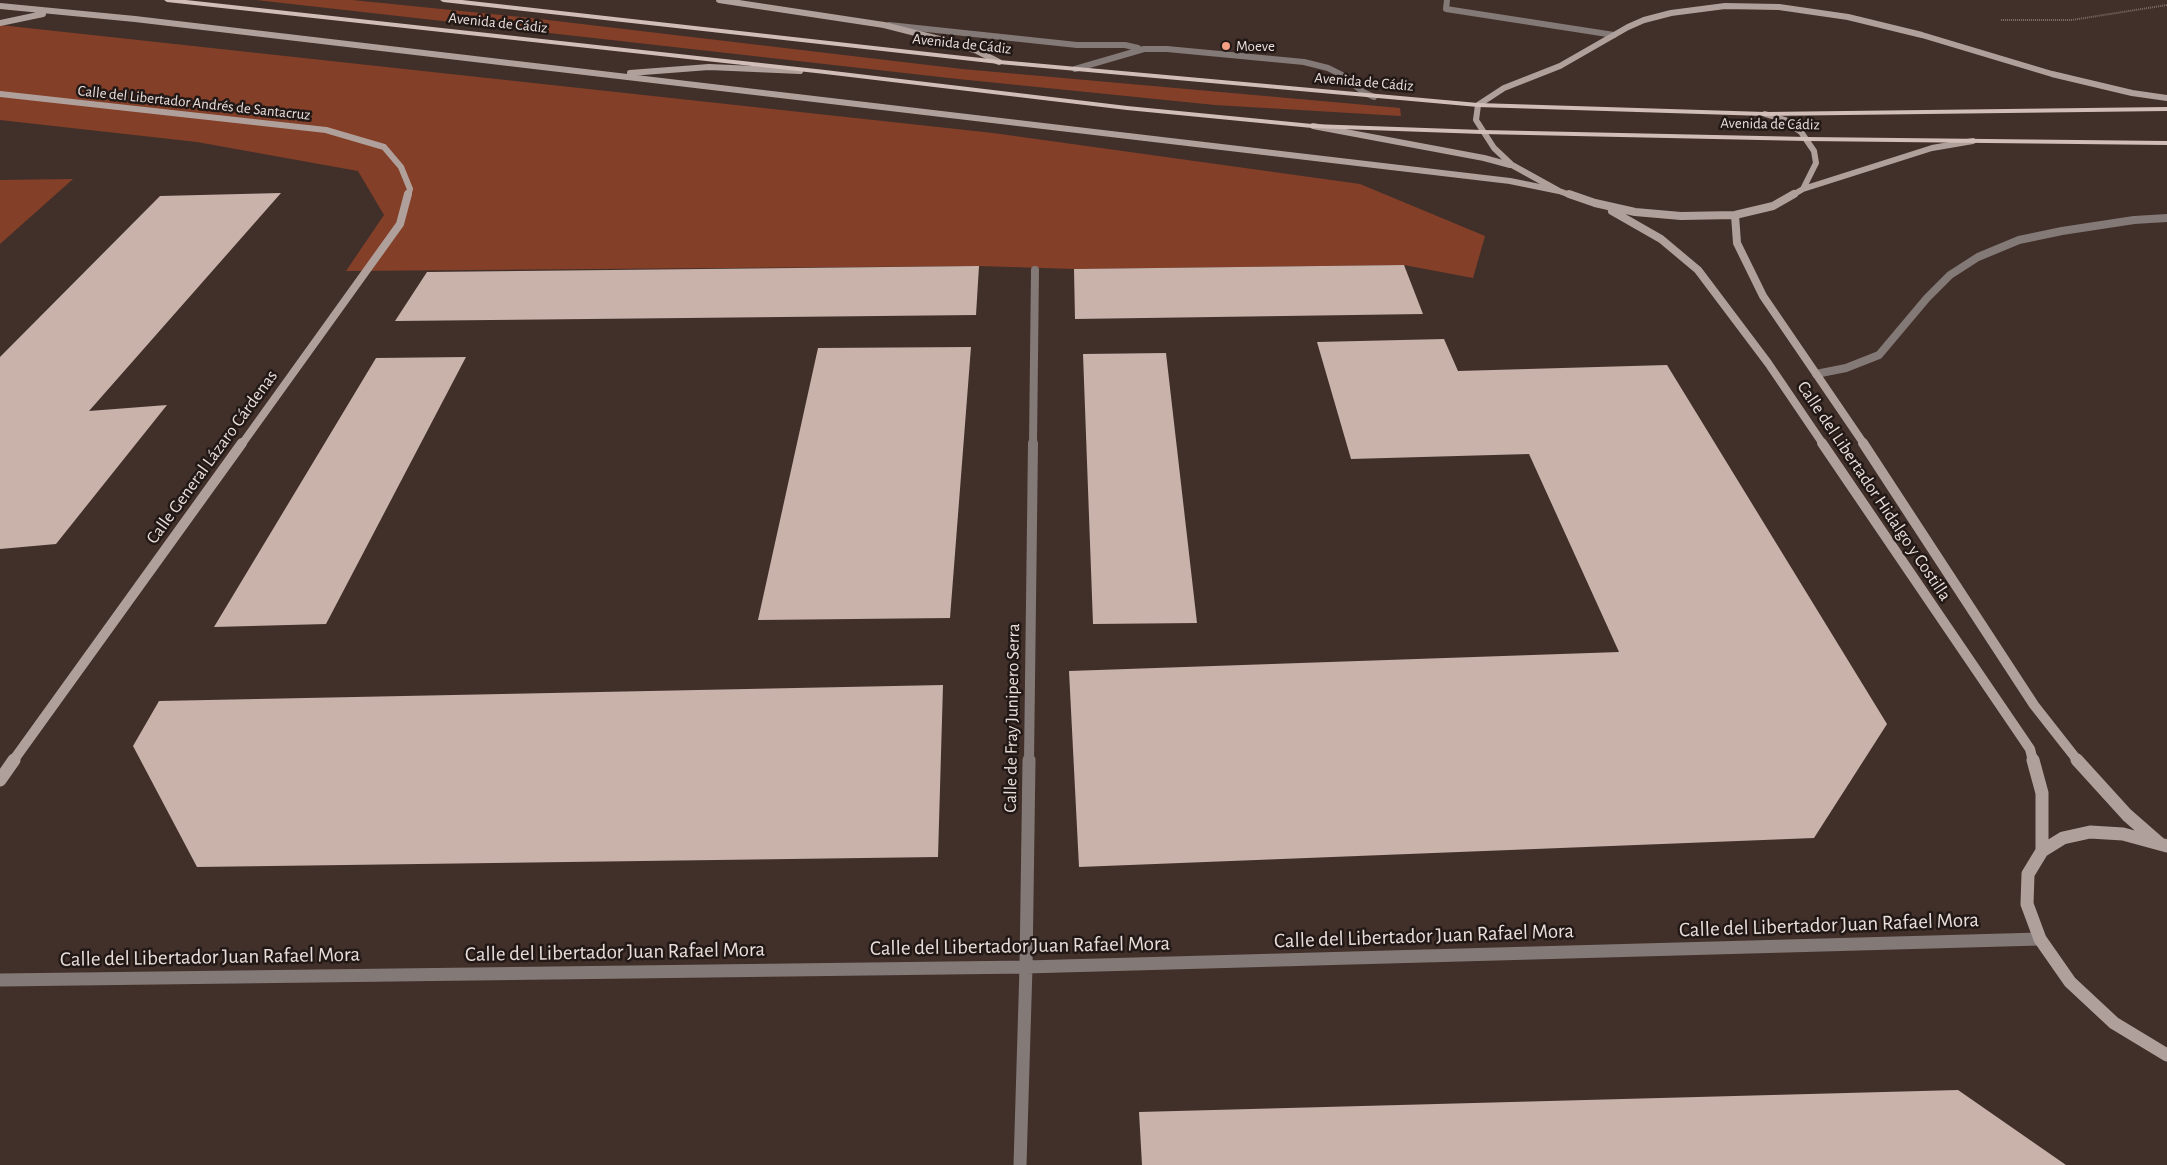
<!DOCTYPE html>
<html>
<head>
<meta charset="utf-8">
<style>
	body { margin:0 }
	canvas { display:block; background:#412f29 }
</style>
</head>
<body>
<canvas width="2167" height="1165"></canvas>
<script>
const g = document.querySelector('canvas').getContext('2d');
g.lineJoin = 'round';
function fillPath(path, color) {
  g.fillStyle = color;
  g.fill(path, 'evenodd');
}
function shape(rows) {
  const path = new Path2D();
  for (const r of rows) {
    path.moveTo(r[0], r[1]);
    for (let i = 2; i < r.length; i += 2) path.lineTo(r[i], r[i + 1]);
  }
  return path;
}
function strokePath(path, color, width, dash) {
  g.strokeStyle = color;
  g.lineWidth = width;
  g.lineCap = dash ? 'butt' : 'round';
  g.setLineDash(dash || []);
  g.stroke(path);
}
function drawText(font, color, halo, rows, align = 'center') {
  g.font = font + ' "Alegreya Sans",sans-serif';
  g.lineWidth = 5;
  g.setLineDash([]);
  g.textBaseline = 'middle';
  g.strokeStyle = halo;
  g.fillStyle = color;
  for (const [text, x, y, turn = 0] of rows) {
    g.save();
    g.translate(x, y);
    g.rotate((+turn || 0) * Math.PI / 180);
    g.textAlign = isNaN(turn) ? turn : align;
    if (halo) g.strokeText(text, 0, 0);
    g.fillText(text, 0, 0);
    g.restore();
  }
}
const green = shape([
	[256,0,352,0,531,18,962,69,1400,108,1401,116,1215,105,958,79],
	[0,25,993,133,1360,184,1485,236,1473,278,1404,265,1074,269,979,266,346,271,384,215,358,171,197,142,0,120],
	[73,179,0,244,0,180]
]);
const building = shape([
	[281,193,89,411,167,405,56,544,0,549,0,357,160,196],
	[1404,265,1423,314,1075,319,1074,269],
	[979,266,976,315,395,321,427,272],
	[1444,339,1458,371,1667,365,1887,724,1814,838,1079,867,1069,671,1619,652,1529,454,1351,459,1317,342],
	[971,347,950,618,758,620,818,348],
	[1166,353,1197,623,1093,624,1083,354],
	[466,357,326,624,214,627,376,358],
	[943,685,938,857,197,867,133,746,159,701],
	[1958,1090,2066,1165,1142,1165,1139,1112]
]);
const path = shape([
	[2001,20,2072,20,2167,5]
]);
const lane = shape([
	[1447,0,1446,9,1614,35],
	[889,25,1077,45,1125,45,1138,48],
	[1075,69,1144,49,1167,49,1304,62,1328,68,1342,75,1363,92,1374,97]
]);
const streetFar2 = shape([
	[1816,374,1846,368,1879,355,1927,298,1950,275,1978,257,2019,240,2062,231,2134,220,2167,218],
	[1033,444,1035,270]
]);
const streetFar1 = shape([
	[1029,761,1033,443]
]);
const street = shape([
	[0,980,1026,967,2040,939],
	[1020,1165,1026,967,1029,760]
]);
const secondaryFar3 = shape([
	[719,0,884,25,943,40,977,51,999,62],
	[0,6,135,19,1510,181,1559,191],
	[0,23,43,14],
	[630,73,709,67,800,71],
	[0,94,326,130,384,147,401,167,410,189,408,196],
	[1765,114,1785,120,1801,132,1814,151,1816,163,1803,189,1791,196],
	[1313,126,1484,158,1510,165],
	[1803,189,1932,148,1973,141],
	[1573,196,1559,191,1512,165,1494,148,1476,120,1478,105,1504,88,1560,66,1628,27,1644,20,1671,13,1725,6,1779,7,1848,17,1922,35,2052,74,2132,93,2167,98]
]);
const secondaryFar2 = shape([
	[1569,194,1595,203,1635,212,1681,216,1735,215,1773,206,1794,194],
	[1612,211,1661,239,1698,270,1768,363,1823,444],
	[1735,215,1737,243,1763,296,1864,444],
	[242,444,400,224,408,194]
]);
const secondaryFar1 = shape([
	[1822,443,2030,749,2033,761],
	[1863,443,2034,705,2078,761],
	[13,761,242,443]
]);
const secondary = shape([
	[2033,760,2042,793,2042,851],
	[2077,760,2127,815,2159,843],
	[0,780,14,760],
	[2167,846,2123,834,2090,832,2063,838,2042,851,2028,874,2027,904,2040,939,2070,982,2114,1023,2167,1055]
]);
const primary = shape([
	[164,0,186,0,825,70,1127,106,1312,124,1482,130,1807,137,2167,141,2167,145,1807,141,1482,134,1312,128,1127,110,825,74,167,2,164,0],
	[440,0,462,0,999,60,1478,103,1765,112,2167,107,2167,111,1765,116,1478,107,999,64,443,2,440,0]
]);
const markers = [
	[1226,46,5,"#f39f84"]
];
const farStreetnames = [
	["Avenida de Cádiz",498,23,6],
	["Avenida de Cádiz",962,44,6],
	["Avenida de Cádiz",1364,82,5],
	["Calle del Libertador Andrés de Santacruz",194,103,6],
	["Avenida de Cádiz",1770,124,1]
];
const farPoinames = [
	["Moeve",1236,46]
];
const streetNames = [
	["Calle General Lázaro Cárdenas",212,457,-54],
	["Calle del Libertador Hidalgo y Costilla",1874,491,56],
	["Calle de Fray Junipero Serra",1012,718,-89]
];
const nearStreetnames = [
	["Calle del Libertador Juan Rafael Mora",1829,925,-2],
	["Calle del Libertador Juan Rafael Mora",1424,936,-2],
	["Calle del Libertador Juan Rafael Mora",1020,946,-1],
	["Calle del Libertador Juan Rafael Mora",615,952,-1],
	["Calle del Libertador Juan Rafael Mora",210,957,-1]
];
fillPath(green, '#843f28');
fillPath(building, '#c8b2aa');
strokePath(path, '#7d6d68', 2, [1, 1]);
strokePath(lane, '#837976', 6);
strokePath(streetFar2, '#837976', 8);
strokePath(streetFar1, '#837976', 10);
strokePath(street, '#837976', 13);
strokePath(secondaryFar3, '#b0a09b', 6);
strokePath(secondaryFar2, '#b0a09b', 8);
strokePath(secondaryFar1, '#b0a09b', 10);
strokePath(secondary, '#b0a09b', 13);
fillPath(primary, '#d2beb8');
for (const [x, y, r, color] of markers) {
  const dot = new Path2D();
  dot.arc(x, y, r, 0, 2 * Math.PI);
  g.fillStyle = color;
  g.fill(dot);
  strokePath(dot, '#221917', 2);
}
drawText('15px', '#eadeda', '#221917', farStreetnames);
drawText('15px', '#eadeda', '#221917', farPoinames, 'left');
drawText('18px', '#eadeda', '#221917', streetNames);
drawText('21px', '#eadeda', '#221917', nearStreetnames);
</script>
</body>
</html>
